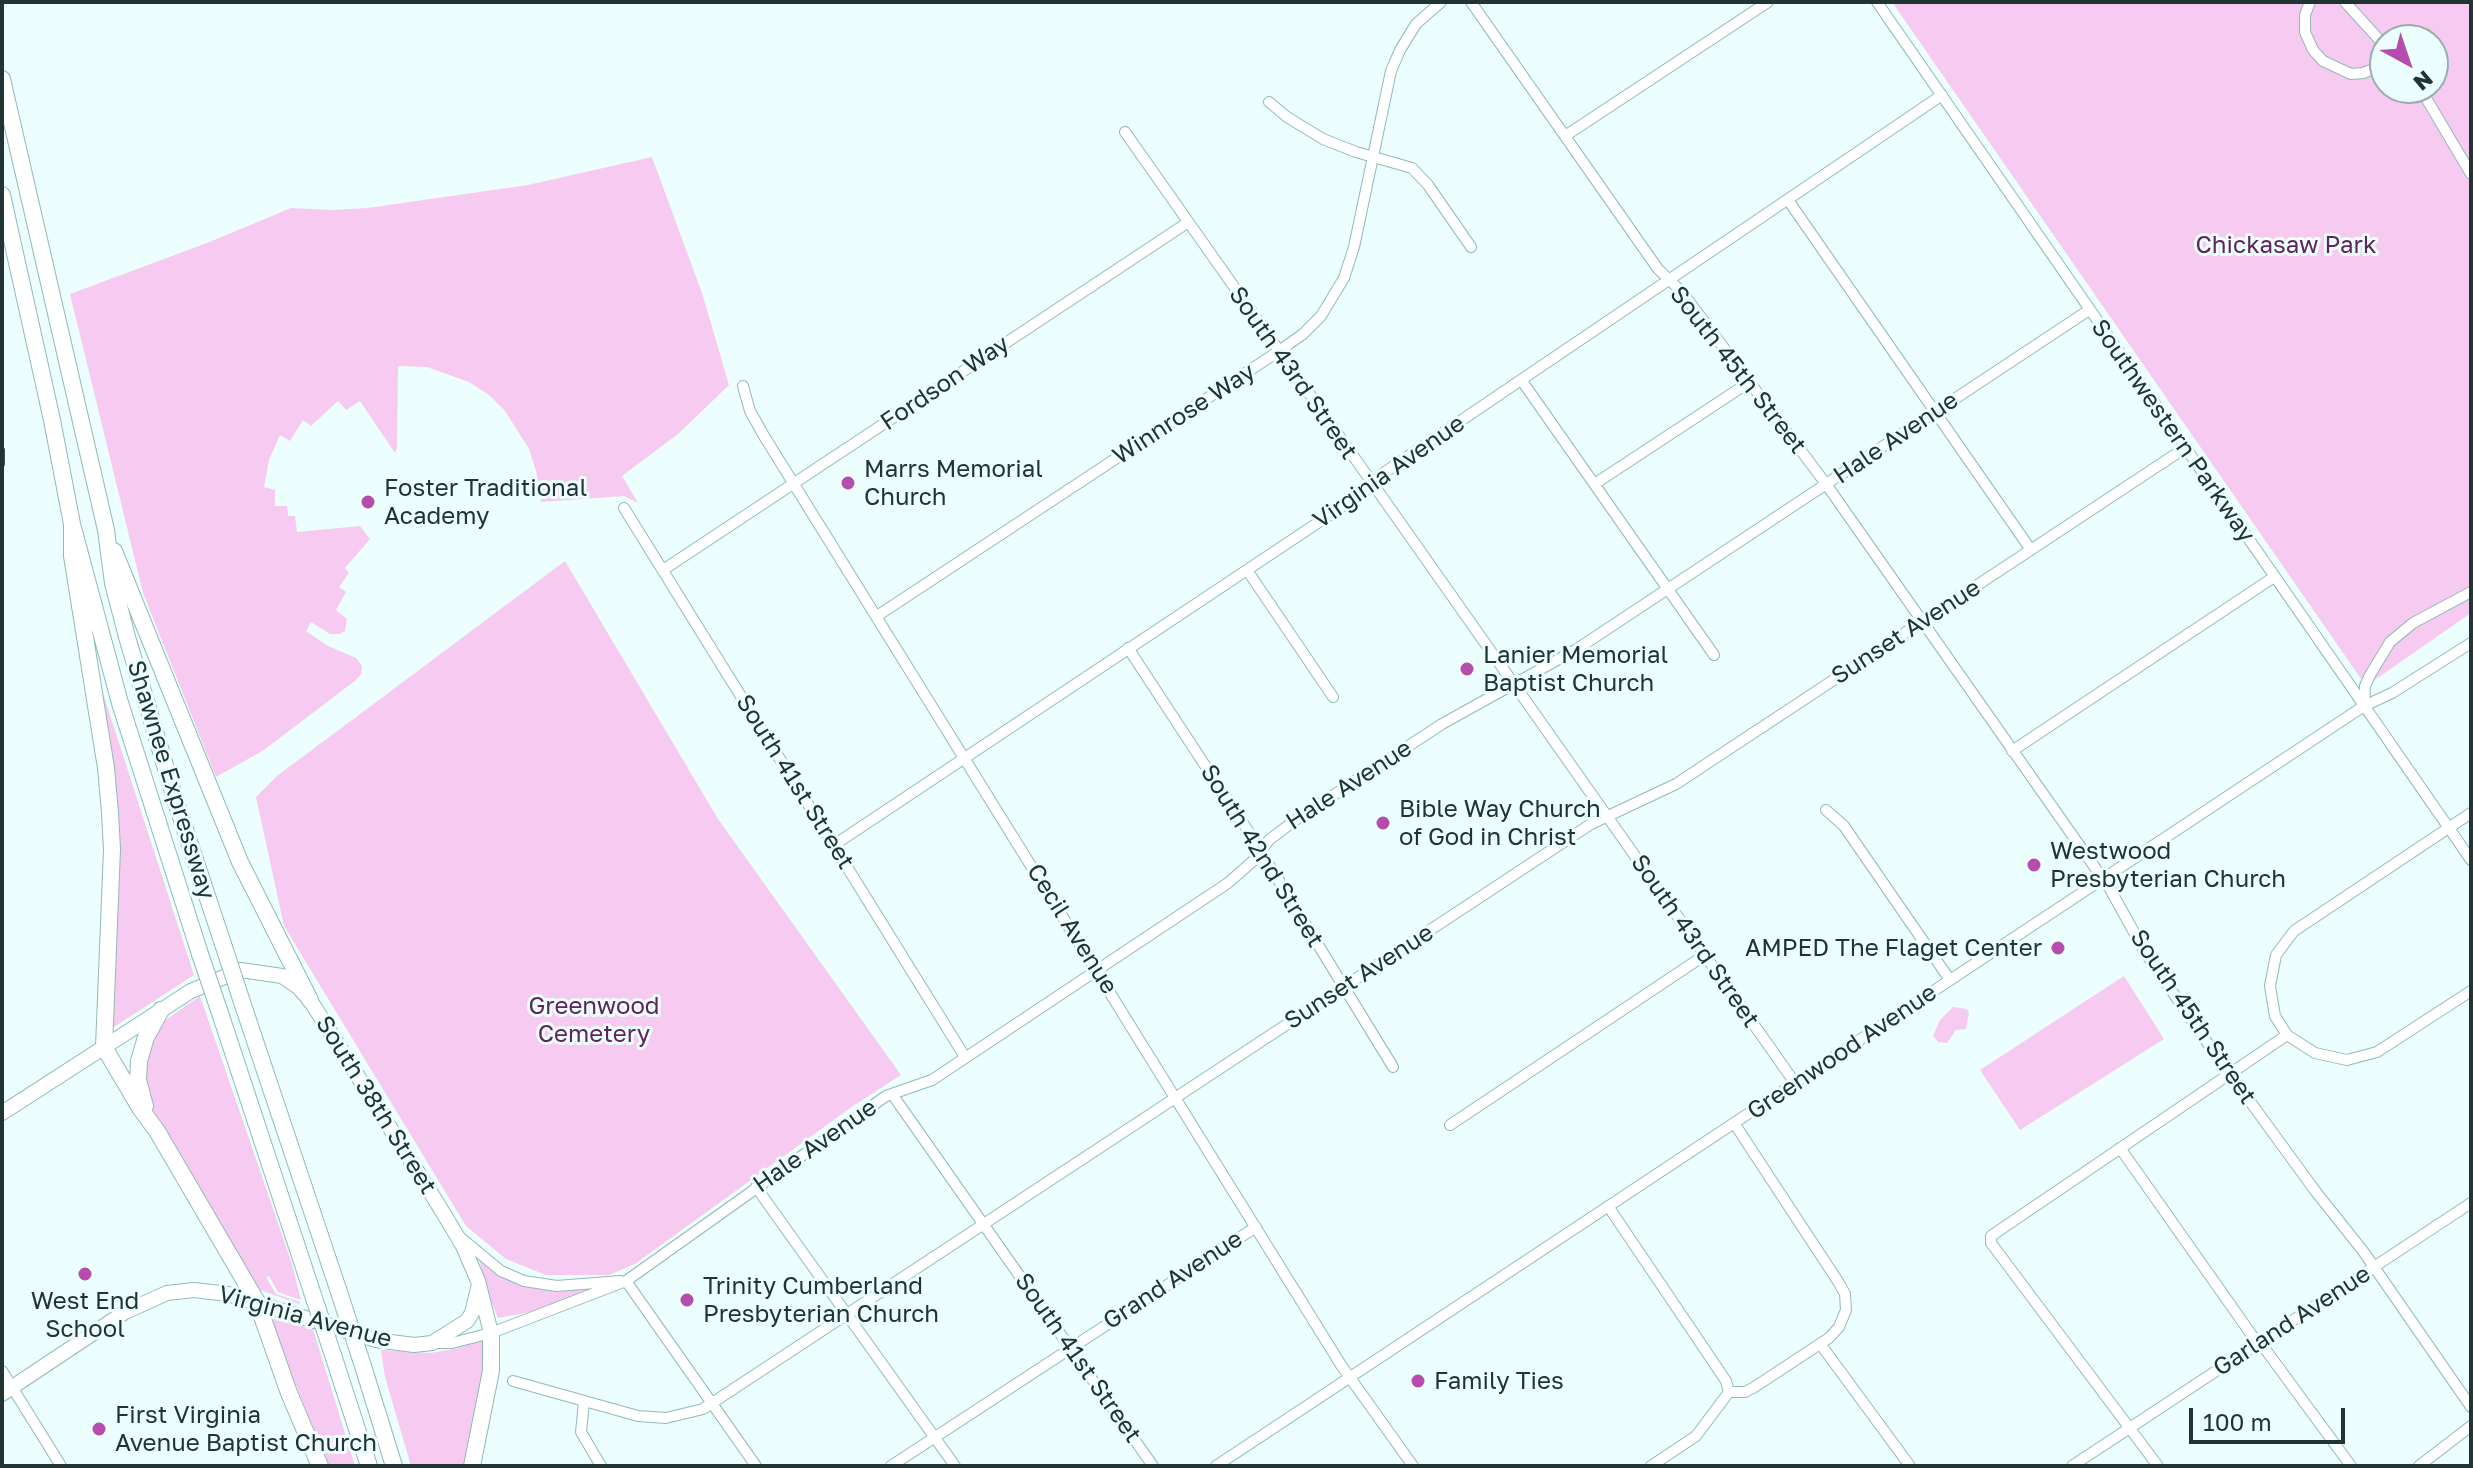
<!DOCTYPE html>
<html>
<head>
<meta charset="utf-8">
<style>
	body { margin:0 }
	#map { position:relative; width:2473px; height:1468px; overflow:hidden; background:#ecfefd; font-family:"Golos Text",sans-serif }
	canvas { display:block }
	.frame { position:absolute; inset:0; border:4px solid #233; pointer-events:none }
	.north { position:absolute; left:2369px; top:24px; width:80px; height:80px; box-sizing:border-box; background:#ecfefd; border:2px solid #9badac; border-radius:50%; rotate:140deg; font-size:22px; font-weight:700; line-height:32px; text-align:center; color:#233 }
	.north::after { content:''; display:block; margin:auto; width:28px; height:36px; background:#b64cad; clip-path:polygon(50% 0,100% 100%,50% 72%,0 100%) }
	.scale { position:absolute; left:2189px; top:1408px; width:156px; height:36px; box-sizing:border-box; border:4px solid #233; border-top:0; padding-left:10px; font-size:24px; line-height:28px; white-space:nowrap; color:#233; -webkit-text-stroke:6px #ecfefd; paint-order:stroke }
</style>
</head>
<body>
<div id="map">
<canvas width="2473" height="1468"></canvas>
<div class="frame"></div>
<div class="north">N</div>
<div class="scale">100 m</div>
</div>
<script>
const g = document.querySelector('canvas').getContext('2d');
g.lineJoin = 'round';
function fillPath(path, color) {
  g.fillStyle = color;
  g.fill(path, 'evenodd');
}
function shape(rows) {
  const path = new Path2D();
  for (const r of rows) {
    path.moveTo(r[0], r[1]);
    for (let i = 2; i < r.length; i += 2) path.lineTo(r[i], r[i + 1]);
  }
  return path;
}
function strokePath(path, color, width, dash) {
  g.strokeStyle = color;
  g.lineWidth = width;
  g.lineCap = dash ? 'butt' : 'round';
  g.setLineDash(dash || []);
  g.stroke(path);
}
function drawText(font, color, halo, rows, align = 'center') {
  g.font = font + ' "Golos Text",sans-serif';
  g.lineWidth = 6;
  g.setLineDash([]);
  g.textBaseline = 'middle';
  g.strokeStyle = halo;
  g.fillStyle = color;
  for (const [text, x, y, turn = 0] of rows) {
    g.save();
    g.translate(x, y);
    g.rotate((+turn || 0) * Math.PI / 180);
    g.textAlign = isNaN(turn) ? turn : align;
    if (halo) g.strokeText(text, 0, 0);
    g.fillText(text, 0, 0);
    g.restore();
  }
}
const green = shape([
	[1892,2,2471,2,2471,613,2366,686],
	[2385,40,2433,40,2433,88,2385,88],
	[652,157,703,296,729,385,678,434,622,476,638,503,624,496,541,502,536,471,529,449,505,411,489,395,469,382,427,367,398,366,397,448,395,453,360,401,346,410,338,401,311,426,303,420,290,441,280,435,269,460,264,487,275,490,275,506,287,506,288,516,295,516,297,532,360,526,370,539,345,568,349,573,339,587,346,592,336,610,347,619,345,631,339,634,330,634,311,622,306,631,328,646,356,658,362,666,361,674,356,680,264,750,216,777,143,593,70,294,207,243,291,208,331,210,368,208,528,185],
	[565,561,718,819,901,1075,853,1106,635,1264,609,1275,546,1275,506,1259,466,1226,284,926,256,797,277,776],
	[99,681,194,975,114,1027,112,1025],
	[2124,976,2164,1039,2020,1130,1980,1070],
	[200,996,292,1264,301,1300,278,1292,269,1276,266,1277,276,1294,300,1302,299,1304,260,1290,147,1100,144,1057,164,1021],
	[1953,1007,1967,1009,1969,1013,1966,1029,1956,1030,1947,1043,1938,1042,1933,1036,1940,1020],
	[479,1259,500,1275,528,1287,556,1292,597,1287,530,1312,498,1318,489,1296],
	[276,1318,313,1329,355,1466,329,1466,270,1322],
	[482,1340,488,1360,468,1466,411,1466,385,1377,381,1350,430,1353,454,1349]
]);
const minor = shape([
	[1471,2,1658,269,1682,292,1826,484,2110,889,2145,952,2211,1048,2316,1192,2363,1251,2471,1407],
	[1877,2,2471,860],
	[2310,2,2305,15,2305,32,2313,50,2323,61,2351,74,2363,73,2385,65],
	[2345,2,2385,46],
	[2420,88,2471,174],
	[1269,102,1287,117,1323,139,1356,152,1412,168,1428,185,1471,247],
	[1125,132,1795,1083],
	[1565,136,1768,2],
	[1788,200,2031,550],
	[1522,381,1714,655],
	[743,386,750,411,764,436,1341,1365,1413,1466],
	[1596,483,1748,383],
	[624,508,965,1057],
	[663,570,1187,223],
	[1247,570,1333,697],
	[877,616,1279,351,1303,334,1321,316,1344,278,1354,247,1391,71,1400,50,1416,24,1441,2],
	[1128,648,1252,837,1393,1067],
	[2364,706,2365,686,2370,675,2390,642,2413,623,2471,592],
	[2012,751,2274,577],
	[1826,810,1844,826,1950,980],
	[2471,813,2294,931,2276,955,2270,986,2275,1016,2287,1035,2315,1053,2347,1060,2377,1052,2471,991],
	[834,845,1364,492,1382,474,1942,95],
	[892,1094,1153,1466],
	[1450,1125,1705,955],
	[2120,1148,2251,1334,2268,1353,2351,1466],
	[756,1187,955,1466],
	[1608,1206,1726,1381,1729,1392],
	[460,1237,501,1271,524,1281,557,1286,620,1281],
	[626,1281,756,1466],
	[432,1343,452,1343,491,1333,626,1281,886,1096,932,1080,1228,883,1253,861,1269,840,1294,821,1442,724,1577,649,2089,310],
	[1821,1345,1910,1466],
	[2,1371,61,1466],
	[513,1381,638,1416,666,1418,703,1409,1591,824,1676,784,2185,448],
	[584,1402,581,1432,601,1466],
	[891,1466,1256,1227],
	[1216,1466,2364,706,2392,693,2471,643],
	[1651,1466,1696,1436,1729,1392,1745,1392,1753,1388,1829,1338,1839,1327,1846,1310,1845,1294,1839,1283,1734,1123],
	[2072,1466,2471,1203],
	[2158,1466,1991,1243,1991,1236,2287,1035],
	[2419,1466,2471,1426]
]);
const major = shape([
	[2,1113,191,991,241,970,282,976,298,987,310,1000,439,1206,463,1246,478,1281,491,1333],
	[2,1394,125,1312,167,1293,194,1290,228,1294,376,1340,414,1345,432,1343,467,1321,472,1313,478,1288]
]);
const highway = shape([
	[2,79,106,530,113,583,127,637,175,799,223,944],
	[2,195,52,420,72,524,120,703,200,954],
	[72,524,72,556,106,768,110,813,112,849,104,1047,140,1108,157,1131,257,1302,289,1393,320,1466],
	[114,551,240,862,310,1000],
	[244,1008,338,1289],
	[221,1016,314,1298],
	[145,1106,138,1080,139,1061,146,1037,161,1010],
	[334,1358,369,1466],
	[363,1366,394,1466],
	[472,1466,491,1371,491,1333]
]);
const rail = shape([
	[2,450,2,464]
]);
const highwayBridge = shape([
	[223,944,244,1008],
	[200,954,221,1016],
	[338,1289,363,1366],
	[314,1298,334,1358]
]);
const markers = [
	[848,483,8,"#b64cad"],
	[368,502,8,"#b64cad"],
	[1467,669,8,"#b64cad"],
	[1383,823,8,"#b64cad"],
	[2034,865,8,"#b64cad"],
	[2058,948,8,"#b64cad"],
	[85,1274,8,"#b64cad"],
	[687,1300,8,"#b64cad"],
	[1418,1381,8,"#b64cad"],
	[99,1429,8,"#b64cad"]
];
const parkNames = [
	["Chickasaw Park",2286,245],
	["Greenwood",594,1006],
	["Cemetery",594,1034]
];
const streetNames = [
	["South 45th Street",1738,370,52],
	["South 43rd Street",1293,373,55],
	["Fordson Way",945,383,-34],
	["Winnrose Way",1184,414,-33],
	["Southwestern Parkway",2173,431,55],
	["Hale Avenue",1896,438,-34],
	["Virginia Avenue",1389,472,-35],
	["Sunset Avenue",1906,632,-33],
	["Shawnee Expressway",171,780,73],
	["South 41st Street",795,782,58],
	["Hale Avenue",1349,785,-33],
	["South 42nd Street",1262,856,58],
	["Cecil Avenue",1072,929,58],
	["South 43rd Street",1695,941,55],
	["Sunset Avenue",1359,977,-33],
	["South 45th Street",2193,1017,56],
	["Greenwood Avenue",1842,1052,-34],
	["South 38th Street",376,1105,58],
	["Hale Avenue",815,1146,-35],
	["Grand Avenue",1173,1280,-33],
	["Virginia Avenue",305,1317,15],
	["Garland Avenue",2292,1321,-33],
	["South 41st Street",1078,1358,55]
];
const poiNames = [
	["Marrs Memorial",864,469],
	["Church",864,497],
	["Foster Traditional",384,488],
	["Academy",384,516],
	["Lanier Memorial",1483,655],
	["Baptist Church",1483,683],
	["Bible Way Church",1399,809],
	["of God in Christ",1399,837],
	["Westwood",2050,851],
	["Presbyterian Church",2050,879],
	["AMPED The Flaget Center",2042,948,"right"],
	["Trinity Cumberland",703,1286],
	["Presbyterian Church",703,1314],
	["West End",85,1301,"center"],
	["School",85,1329,"center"],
	["Family Ties",1434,1381],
	["First Virginia",115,1415],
	["Avenue Baptist Church",115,1443]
];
fillPath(green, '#f7cbf1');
strokePath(minor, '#8fbab8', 12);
strokePath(major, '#8fbab8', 16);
strokePath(highway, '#8fbab8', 18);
strokePath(minor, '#fff', 10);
strokePath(major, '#fff', 14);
strokePath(highway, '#fff', 16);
strokePath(rail, '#405151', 6);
strokePath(rail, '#ecfefd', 3, [9]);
strokePath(highwayBridge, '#8fbab8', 18, []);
strokePath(highwayBridge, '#fff', 16);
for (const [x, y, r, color] of markers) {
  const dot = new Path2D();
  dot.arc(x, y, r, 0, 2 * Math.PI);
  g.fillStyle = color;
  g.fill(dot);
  strokePath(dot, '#ecfefd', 3);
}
drawText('24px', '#62235d', '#ecfefd', parkNames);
drawText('24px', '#233', '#ecfefd', streetNames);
drawText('24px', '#233', '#ecfefd', poiNames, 'left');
</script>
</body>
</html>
